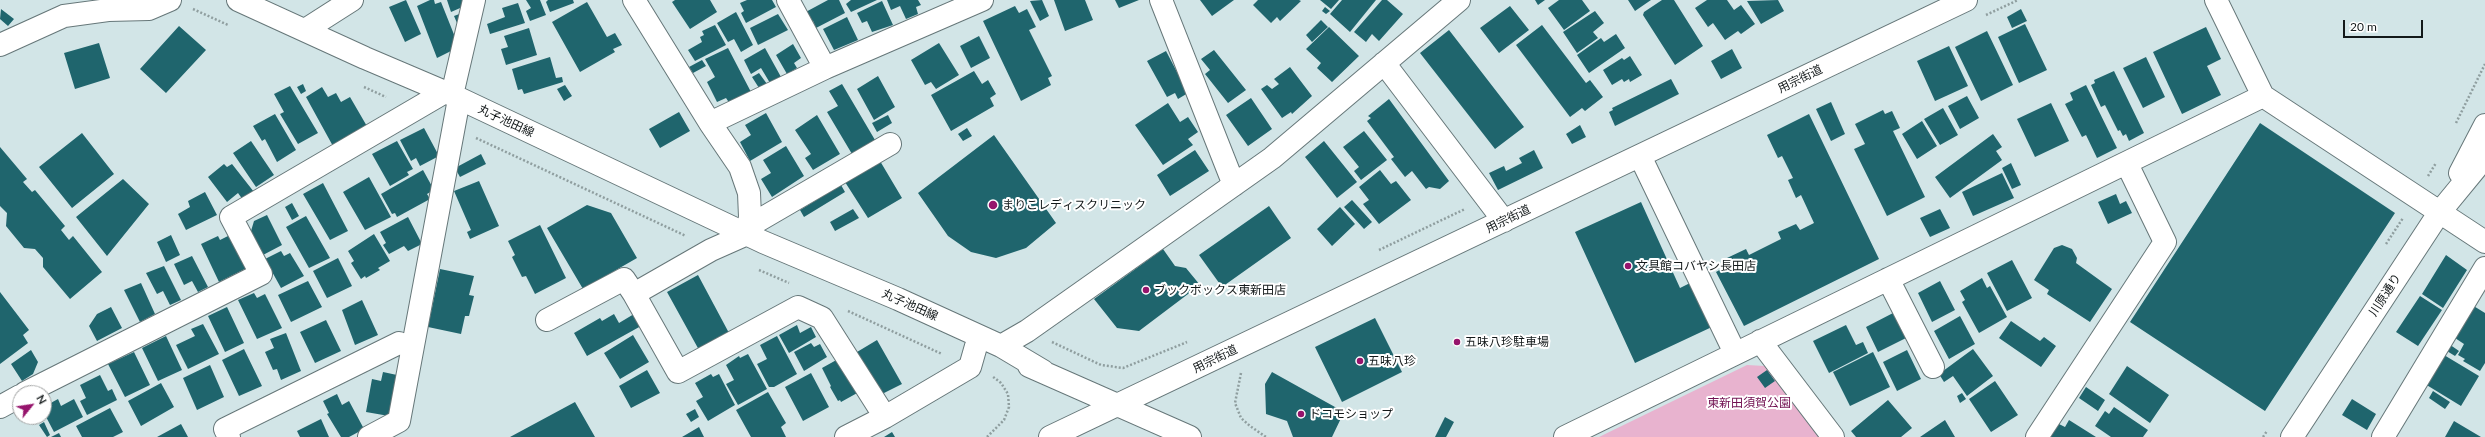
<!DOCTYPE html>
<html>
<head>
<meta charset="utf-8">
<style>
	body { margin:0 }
	#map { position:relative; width:2485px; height:437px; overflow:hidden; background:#d2e5e7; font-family:Lato,sans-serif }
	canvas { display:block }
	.north { position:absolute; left:12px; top:385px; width:40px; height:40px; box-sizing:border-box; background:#fff; border:1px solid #a1a3a3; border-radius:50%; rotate:60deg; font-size:11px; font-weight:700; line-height:16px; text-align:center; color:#13191a }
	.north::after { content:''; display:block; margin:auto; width:14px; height:18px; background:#96146c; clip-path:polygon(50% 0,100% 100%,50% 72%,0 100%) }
	.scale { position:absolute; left:2343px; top:20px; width:80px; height:18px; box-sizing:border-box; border:2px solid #13191a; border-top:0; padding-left:5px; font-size:12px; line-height:14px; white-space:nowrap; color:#13191a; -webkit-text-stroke:3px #fff; paint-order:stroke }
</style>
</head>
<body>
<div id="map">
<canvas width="2485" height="437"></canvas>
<div class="north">N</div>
<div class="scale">20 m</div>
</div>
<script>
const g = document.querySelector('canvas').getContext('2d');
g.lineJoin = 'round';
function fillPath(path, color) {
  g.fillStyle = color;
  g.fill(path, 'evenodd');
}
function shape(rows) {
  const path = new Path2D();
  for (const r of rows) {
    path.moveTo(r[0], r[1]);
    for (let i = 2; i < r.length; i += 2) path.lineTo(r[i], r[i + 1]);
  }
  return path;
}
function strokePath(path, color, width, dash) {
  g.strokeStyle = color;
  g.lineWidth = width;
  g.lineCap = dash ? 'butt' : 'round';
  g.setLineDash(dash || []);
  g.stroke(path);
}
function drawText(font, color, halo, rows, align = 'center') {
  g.font = font + ' Lato,"Noto Sans JP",sans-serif';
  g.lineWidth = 4;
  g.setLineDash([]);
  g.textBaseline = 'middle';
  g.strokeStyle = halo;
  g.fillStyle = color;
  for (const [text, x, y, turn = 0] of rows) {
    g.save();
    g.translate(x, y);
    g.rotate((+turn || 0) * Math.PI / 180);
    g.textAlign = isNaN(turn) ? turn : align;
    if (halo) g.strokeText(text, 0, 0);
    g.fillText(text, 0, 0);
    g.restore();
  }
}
const green = shape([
	[1747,365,1765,366,1820,437,1599,437]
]);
const building = shape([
	[406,0,421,34,405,42,389,7],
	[430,0,434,0,435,4,441,2,459,47,437,58,417,6],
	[447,0,465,0,467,5,451,12],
	[526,0,540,0,546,15,530,21,526,11,531,8],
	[548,0,573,0,574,3,550,12,546,2],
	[675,0,710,0,717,12,690,29,672,2],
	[747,0,772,0,776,7,746,23,741,13,744,11,740,3],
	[828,0,839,0,845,13,816,28,813,21,807,24,802,14],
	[851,0,877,0,851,12,846,4],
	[887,0,918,0,921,5,916,7,918,14,906,19,900,6,891,10],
	[1042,0,1049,16,1040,21,1030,1],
	[1054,0,1085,0,1093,20,1065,31],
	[1115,0,1139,0,1119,8],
	[1200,0,1234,0,1212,16],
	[1258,0,1299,0,1301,1,1280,21,1277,17,1271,23,1253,5],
	[1320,0,1339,0,1331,9],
	[1342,0,1376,0,1350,32,1330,14],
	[1382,0,1387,0,1403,14,1379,41,1372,34,1366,42,1354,32],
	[1535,0,1545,0,1538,5],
	[1559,0,1582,0,1590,11,1564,30,1548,8],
	[1628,0,1651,0,1635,11],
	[1662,0,1674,0,1703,46,1675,65,1643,15,1644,12],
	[1707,0,1727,0,1734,10,1741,5,1755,24,1741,34,1738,31,1725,40,1713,23,1708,27,1695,8],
	[1778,0,1784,11,1761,24,1747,1],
	[882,1,893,25,872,32,867,21,862,23,857,13],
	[587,2,607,37,615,33,622,45,613,49,615,52,580,72,552,22],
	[518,3,525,23,490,34,487,24,505,17,502,8],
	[1015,6,1019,13,1027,9,1036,27,1029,30,1052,76,1048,78,1051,85,1021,101,983,21],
	[1510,6,1529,30,1499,53,1480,28],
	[1325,7,1330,11,1326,14,1322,11],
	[1,9,14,19,8,26,0,19],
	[2021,9,2027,21,2012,28,2007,17],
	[1595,11,1604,23,1593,32,1598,38,1577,53,1563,32],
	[736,12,753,45,741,52,734,39,728,42,717,23],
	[462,13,464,20,457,23,454,16],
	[778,14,788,30,758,45,750,28],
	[847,17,858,40,834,50,823,29],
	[1321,20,1328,27,1312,42,1306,35],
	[2025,24,2047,70,2019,83,1998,37],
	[715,25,726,45,695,61,688,50,702,42,700,37,704,35,702,31],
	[1542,25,1586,83,1590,80,1603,97,1585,111,1582,108,1570,117,1516,45],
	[179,26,206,50,166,93,140,69],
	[1329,27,1359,56,1332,82,1317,68,1321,63,1306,49],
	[2206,27,2221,59,2207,66,2221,95,2182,114,2153,52],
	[529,28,537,55,506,65,501,49,508,47,504,36],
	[1449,30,1524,127,1495,149,1420,53],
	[1987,31,2013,85,1981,101,1955,47],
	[1616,34,1625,48,1589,73,1577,55,1601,38,1604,42],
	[979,36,990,58,971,68,960,46],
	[99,43,110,78,75,89,64,53],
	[939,43,959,75,936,89,931,82,925,85,911,60],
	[793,44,801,58,794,63,797,68,787,74,776,55],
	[1949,46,1968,86,1935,101,1917,61],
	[728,48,751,92,730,104,726,98,717,102,707,82,715,77,705,59],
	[765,48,781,77,770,83,761,68,751,74,744,60],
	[1732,49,1742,68,1721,79,1711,61],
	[1214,50,1246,90,1228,103,1205,74,1210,70,1201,59],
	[1166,51,1188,93,1178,99,1175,93,1167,97,1147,61],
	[1630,56,1642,75,1630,82,1629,79,1624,82,1622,79,1612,85,1603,70,1622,58,1624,60],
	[550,57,556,78,562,77,563,82,524,94,522,89,518,90,512,69],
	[2146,57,2165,97,2143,108,2123,68],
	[702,60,706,66,693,73,689,67],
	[1290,67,1312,96,1292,114,1291,112,1282,118,1261,89,1267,85,1272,89,1279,84,1274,79],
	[974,71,982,84,988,80,996,94,990,98,994,106,951,131,931,95],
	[2114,71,2144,133,2129,141,2126,134,2123,136,2120,130,2118,131,2105,105,2101,107,2091,85,2095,83,2094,80],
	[759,73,767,84,759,88,752,77],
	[878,76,895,107,874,120,857,89],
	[1671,79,1679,94,1615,126,1609,112,1613,110,1612,108],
	[303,84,306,91,301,94,297,87],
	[842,84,875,140,852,154,827,112,838,106,829,91],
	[565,85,572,96,564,101,557,89],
	[2086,85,2117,148,2097,158,2086,135,2082,137,2065,104,2073,100,2070,93],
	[290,86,318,133,298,144,280,114,284,112,274,94],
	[322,87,328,97,336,93,341,102,350,97,368,128,334,148,306,97],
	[1967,96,1979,118,1960,129,1948,106],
	[1251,98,1272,129,1248,146,1226,115],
	[1389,99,1449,181,1440,189,1429,187,1426,189,1412,171,1405,177,1391,159,1394,157,1367,121,1371,118,1368,116],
	[1831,102,1845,134,1831,141,1816,109],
	[1168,103,1180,122,1188,117,1198,132,1188,139,1193,145,1163,165,1135,125],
	[2051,103,2069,141,2035,157,2017,119],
	[1943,108,1958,135,1940,145,1924,119],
	[1883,110,1885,114,1892,111,1900,128,1893,131,1925,197,1887,216,1854,149,1865,144,1855,124],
	[679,112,690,131,660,148,649,129],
	[766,113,782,142,750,161,740,142,751,135,745,125],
	[275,114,296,150,277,162,265,139,262,141,253,126],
	[1809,114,1879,259,1744,326,1716,272,1730,264,1727,258,1746,249,1749,255,1781,239,1778,232,1796,224,1800,230,1814,223,1801,195,1796,198,1788,180,1793,178,1782,156,1778,158,1767,135],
	[817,115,840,154,813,170,805,158,811,154,795,130],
	[888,115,892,123,877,132,872,123],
	[1922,121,1937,146,1917,159,1902,134],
	[2260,123,2395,213,2265,411,2130,322],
	[1580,125,1586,137,1572,144,1566,134],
	[424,128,439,156,420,166,416,158,411,161,400,140],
	[967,128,972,136,963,141,958,134],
	[1364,131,1387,160,1361,180,1354,171,1359,167,1343,147],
	[82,133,114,174,72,208,39,167],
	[1993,134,2002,147,1996,151,2002,160,1950,198,1935,177],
	[994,135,1056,223,1026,248,996,258,971,252,948,236,918,193],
	[251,141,274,175,256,187,233,153],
	[397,141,413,169,407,172,409,175,390,186,372,154],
	[1324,141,1357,182,1337,198,1305,157],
	[786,146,804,176,772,197,761,179,771,173,763,160],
	[0,147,27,179,23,182,32,192,35,190,65,226,61,230,69,240,73,236,102,272,70,299,43,267,43,258,35,249,24,248,6,226,7,213,0,206],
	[1195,150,1209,171,1170,196,1157,175],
	[1534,150,1543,168,1498,190,1489,173,1504,166,1506,171,1522,163,1519,158],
	[481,154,486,164,460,177,455,168],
	[880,161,902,198,868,218,845,182],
	[2011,163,2021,185,2012,189,2002,168],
	[224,164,227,167,232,164,254,192,243,200,238,193,227,202,208,177],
	[423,170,434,190,427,194,430,199,397,217,395,213,392,214,381,194],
	[1380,170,1391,184,1396,181,1411,200,1379,224,1363,204,1369,200,1359,187],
	[2002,173,2014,198,1973,216,1962,192],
	[369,177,391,217,365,230,343,192],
	[123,179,149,204,107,256,76,217],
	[479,181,499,226,470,239,467,232,471,230,454,191],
	[323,183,348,231,330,240,303,194],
	[841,185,845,192,804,217,800,210],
	[205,192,217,215,186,230,178,214,190,207,188,201],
	[2116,194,2120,204,2126,201,2132,213,2108,224,2098,202],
	[1352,200,1372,222,1364,229,1344,207],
	[1641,202,1680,288,1694,281,1714,326,1635,363,1575,232],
	[292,203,299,216,292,220,285,207],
	[587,205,611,213,637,258,583,289,547,228],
	[1269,206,1291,238,1222,287,1199,255],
	[1340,207,1355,224,1332,246,1317,229],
	[853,209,859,218,835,231,830,222],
	[1940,209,1950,228,1930,237,1920,218],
	[267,215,282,245,263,255,251,231,254,221],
	[306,216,330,258,309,268,286,227],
	[408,217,422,244,408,251,404,246,389,254,383,245,386,243,380,232],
	[540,225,566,278,535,294,526,276,522,277,512,257,515,255,508,241],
	[374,234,390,261,378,268,380,270,366,278,365,276,361,279,351,263,354,261,348,251],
	[171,235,180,255,166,262,157,242],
	[230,235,247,268,219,282,201,244,218,236,220,240],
	[2062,245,2072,249,2077,258,2076,263,2112,289,2090,322,2047,294,2049,290,2034,280,2054,248],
	[1163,249,1175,266,1186,268,1200,285,1139,331,1117,328,1094,299],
	[281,251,284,256,290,253,304,276,281,288,265,259],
	[2446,255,2467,270,2443,308,2422,294],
	[192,256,208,287,198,292,192,281,184,285,174,264],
	[338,258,352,286,327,298,313,271],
	[2012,260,2032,298,2007,311,1987,273],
	[164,266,181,300,170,305,163,291,157,294,146,273],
	[440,269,474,276,469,295,474,296,469,316,465,316,461,334,428,327],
	[698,275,729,333,699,350,667,292],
	[1982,278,1987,288,1990,286,2007,317,1979,333,1962,302,1965,300,1960,291],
	[308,281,322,307,291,322,278,295],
	[1940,281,1955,310,1932,322,1918,293],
	[141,283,155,314,140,322,124,290],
	[0,292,29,330,23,335,28,343,0,364],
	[254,293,257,298,265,294,282,328,257,339,238,300],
	[2420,296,2442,310,2418,346,2396,332],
	[362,300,378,335,355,345,342,310],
	[2472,305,2485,313,2485,363,2480,371,2463,361,2465,359,2458,355,2464,344,2452,336],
	[111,307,122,328,97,341,89,326,97,314],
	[227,307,244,343,225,352,208,316],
	[1895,312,1908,337,1878,352,1866,327],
	[614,314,619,323,634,314,641,326,587,356,574,333,600,318,602,321],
	[1960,316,1975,344,1949,359,1934,331],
	[1375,318,1402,372,1342,402,1315,347],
	[326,320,341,351,315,363,300,332],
	[2011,321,2040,341,2044,337,2056,346,2041,367,1999,338],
	[203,324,219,354,188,369,176,345,195,336,191,329],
	[797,325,800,333,811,327,816,337,789,353,779,335],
	[1846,325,1856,345,1863,342,1868,353,1829,373,1813,341],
	[286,333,301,371,281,380,277,369,273,370,265,352,274,348,270,339],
	[633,335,649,362,620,379,604,353],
	[166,336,182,370,158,381,142,348],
	[777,336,797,374,774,387,769,387,757,364,767,359,760,345],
	[877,340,902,384,882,394,857,352],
	[2446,342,2459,351,2455,356,2442,348],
	[811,343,814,347,820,344,827,357,804,371,794,352],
	[244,349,262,386,239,396,222,360],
	[1973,349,1993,376,1967,396,1953,376,1944,382,1939,374],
	[31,350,38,362,33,374,22,381,11,364],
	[1907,350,1921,379,1897,391,1883,362],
	[134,352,150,385,125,397,108,364],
	[1873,352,1890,387,1850,406,1833,372],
	[748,354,767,389,738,405,726,384,734,380,726,365,739,356,740,358],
	[2444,355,2479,376,2461,406,2425,384],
	[840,358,859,392,841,402,840,400,838,401,830,387,831,386,822,368],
	[210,365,224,397,197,410,183,378],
	[2127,366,2169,395,2150,423,2109,394],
	[647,370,660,393,631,408,619,386],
	[1767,370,1775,381,1765,388,1757,377],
	[383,372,397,375,389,416,366,412,372,379,381,381],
	[1272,372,1344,412,1332,437,1293,437,1287,421,1266,414,1265,384],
	[811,373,829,407,803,421,785,387],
	[711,374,713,377,719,374,735,405,708,421,696,401,703,397,695,383],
	[100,375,108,391,112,389,117,400,87,415,80,401,86,398,80,385],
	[1995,381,2018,415,1991,432,1969,399],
	[161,383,174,407,141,426,128,401],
	[2086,387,2105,400,2098,411,2079,398],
	[2433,391,2450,402,2445,409,2429,398],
	[768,392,786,423,781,427,786,437,751,437,736,410],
	[1962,393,1966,399,1960,403,1957,396],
	[337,394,342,405,349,401,364,429,349,437,341,437,327,414,329,413,323,401],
	[58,399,61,406,74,399,83,417,54,432,44,413,50,410,47,405],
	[2352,399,2376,414,2367,430,2342,415],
	[1888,400,1912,428,1901,437,1856,437,1851,431],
	[575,402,595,437,510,437],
	[2114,407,2148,430,2143,437,2111,437,2095,426,2105,411,2109,414],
	[110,408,123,432,113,437,82,437,76,426],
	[695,409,699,417,691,422,686,414],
	[1445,417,1454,422,1446,437,1435,437],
	[321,419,329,437,300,437,297,431],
	[1945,420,1955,437,1920,437],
	[2069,420,2096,437,2050,437,2059,424,2065,427],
	[2454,421,2481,437,2445,437],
	[44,422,50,435,47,437,39,425],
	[181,424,188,437,157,437],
	[699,427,704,437,682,437],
	[892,432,895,437,884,437],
	[59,433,61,437,51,437]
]);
const path = shape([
	[193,9,228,25],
	[1986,15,2018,0],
	[364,87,386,97],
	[2456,123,2485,64],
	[476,138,686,236],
	[2428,176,2436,163],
	[2386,244,2403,218],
	[1379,250,1465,209],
	[759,270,789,283],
	[848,311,942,354],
	[1052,342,1101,365,1123,368,1187,342],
	[1241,373,1235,403,1241,418,1250,426,1266,437],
	[987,437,1004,420,1009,407,1008,394,1001,383,992,376],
	[2263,437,2267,431]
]);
const minor = shape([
	[238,0,365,58,452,95,763,242,898,299,1001,346,1043,371],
	[788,0,825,68],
	[1161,0,1234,185],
	[2216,0,2263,96,2485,242],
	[305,30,352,0],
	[0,45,64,16,108,10,149,9,170,0],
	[1384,63,1504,221],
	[452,95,474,0],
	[710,123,825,68,982,0],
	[1640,156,1735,353],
	[2460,173,2485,125],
	[747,234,756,222,890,144],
	[1888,279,1933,367],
	[634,294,678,372,798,307,822,318,885,417],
	[547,320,624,279,634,294,711,250,747,234,750,217,749,193,740,167,710,123,634,0],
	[1760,341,1833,437],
	[1001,346,1027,331,1272,158,1459,0],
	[1029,366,1190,437],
	[25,393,261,274,231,217,445,92],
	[0,407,20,396],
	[229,437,225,429,399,343],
	[369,437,399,421,459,99],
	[846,437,885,417,970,367,976,346],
	[1050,437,1966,0],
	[1565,437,2263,96],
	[2037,437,2165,242,2127,164],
	[2292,437,2439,213,2485,157],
	[2383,437,2485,268]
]);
const markers = [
	[993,205,5,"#96146c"],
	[1628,266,4,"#96146c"],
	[1146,290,4,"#96146c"],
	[1457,342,4,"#96146c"],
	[1360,361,4,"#96146c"],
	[1301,414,4,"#96146c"]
];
const streetNames = [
	["用宗街道",1800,79,-26],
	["丸子池田線",506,121,25],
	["用宗街道",1508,219,-26],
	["川原通り",2385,295,-57],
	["丸子池田線",910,305,24],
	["用宗街道",1215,359,-26]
];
const poiNames = [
	["まりこレディスクリニック",1002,205],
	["文具館コバヤシ長田店",1636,266],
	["ブックボックス東新田店",1154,290],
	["五味八珍駐車場",1465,342],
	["五味八珍",1368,361],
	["ドコモショップ",1309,414]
];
const parkNames = [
	["東新田須賀公園",1749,403]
];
fillPath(green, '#e8b3cf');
fillPath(building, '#1f656d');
strokePath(minor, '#667779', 24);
strokePath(path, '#8f9e9f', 2.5, [2, 2]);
strokePath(minor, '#fff', 22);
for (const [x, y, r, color] of markers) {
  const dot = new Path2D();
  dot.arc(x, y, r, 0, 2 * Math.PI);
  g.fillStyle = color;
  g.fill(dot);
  strokePath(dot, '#fff', 1.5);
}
drawText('12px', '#13191a', '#fff', streetNames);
drawText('12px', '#13191a', '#fff', poiNames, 'left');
drawText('12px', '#711051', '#fff', parkNames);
</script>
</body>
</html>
